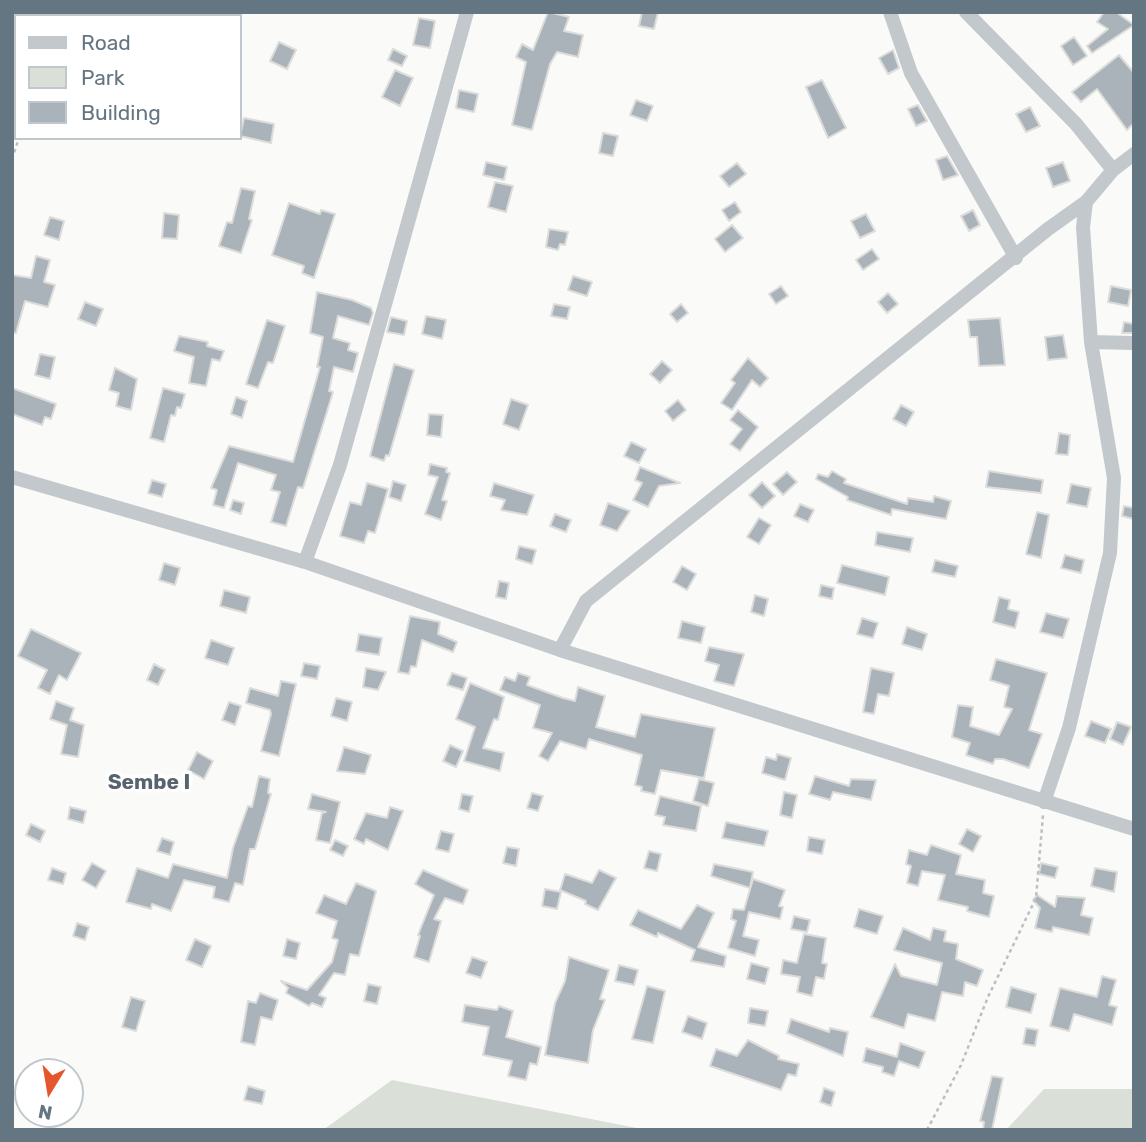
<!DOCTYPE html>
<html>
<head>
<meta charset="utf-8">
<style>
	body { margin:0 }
	#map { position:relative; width:1146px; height:1142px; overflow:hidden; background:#fafaf8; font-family:Rubik,sans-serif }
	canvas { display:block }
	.frame { position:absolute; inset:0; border:14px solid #657683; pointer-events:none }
	.legend { position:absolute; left:14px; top:14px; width:228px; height:126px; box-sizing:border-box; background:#fff; border:2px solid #c1c8cd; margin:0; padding:9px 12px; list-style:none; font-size:21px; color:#657683 }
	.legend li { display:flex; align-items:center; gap:14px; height:35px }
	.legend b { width:35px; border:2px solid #c1c8cd }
	.north { position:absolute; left:14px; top:1058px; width:70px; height:70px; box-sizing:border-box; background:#fff; border:2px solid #c1c8cd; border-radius:50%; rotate:191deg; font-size:19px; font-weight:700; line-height:28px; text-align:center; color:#657683 }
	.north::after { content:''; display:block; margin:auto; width:24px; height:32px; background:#e4572e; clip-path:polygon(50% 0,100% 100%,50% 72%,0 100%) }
</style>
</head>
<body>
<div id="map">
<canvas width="1146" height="1142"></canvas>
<div class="frame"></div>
<ul class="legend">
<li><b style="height:9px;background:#c3c8cc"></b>Road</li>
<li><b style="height:19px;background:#dadfd7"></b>Park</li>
<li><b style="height:19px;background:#aab3b9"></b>Building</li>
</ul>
<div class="north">N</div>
</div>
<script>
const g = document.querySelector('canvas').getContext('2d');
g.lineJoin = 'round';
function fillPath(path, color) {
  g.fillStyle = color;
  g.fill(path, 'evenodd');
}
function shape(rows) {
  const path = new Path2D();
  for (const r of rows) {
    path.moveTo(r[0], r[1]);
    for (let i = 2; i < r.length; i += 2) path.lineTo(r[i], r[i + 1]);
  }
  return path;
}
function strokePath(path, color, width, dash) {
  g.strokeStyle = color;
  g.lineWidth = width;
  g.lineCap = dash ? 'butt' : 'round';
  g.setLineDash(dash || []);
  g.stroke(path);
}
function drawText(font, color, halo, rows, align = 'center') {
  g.font = font + ' Rubik,sans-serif';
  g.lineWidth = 7;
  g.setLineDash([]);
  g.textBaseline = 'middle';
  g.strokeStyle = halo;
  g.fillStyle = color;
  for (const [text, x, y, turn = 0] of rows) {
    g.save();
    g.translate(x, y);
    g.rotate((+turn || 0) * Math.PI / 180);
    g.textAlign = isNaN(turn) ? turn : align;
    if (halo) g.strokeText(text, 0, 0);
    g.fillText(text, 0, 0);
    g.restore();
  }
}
const green = shape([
	[392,1080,647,1130,323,1130],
	[1044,1089,1134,1089,1134,1130,1006,1130]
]);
const building = shape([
	[548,12,569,17,564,31,583,35,578,57,557,52,550,64,532,130,512,125,526,62,516,57,522,44,533,50,548,12],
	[642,12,658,12,654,29,639,26,642,12],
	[1104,12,1116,12,1134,25,1092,53,1087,46,1108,29,1097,22,1104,12],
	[419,18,435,21,430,48,413,45,419,18],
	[1074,37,1087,56,1073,65,1061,46,1074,37],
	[279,42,296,50,287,69,270,61,279,42],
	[393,49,407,56,402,66,388,60,393,49],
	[893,50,899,68,888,74,879,58,893,50],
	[1119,55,1134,73,1134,123,1127,130,1097,89,1081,102,1072,92,1119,55],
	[395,70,413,78,400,106,382,97,395,70],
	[822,80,846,128,828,138,806,87,822,80],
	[459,90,478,94,474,112,456,108,459,90],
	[636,100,653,106,647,121,630,115,636,100],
	[918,105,927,121,916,126,908,109,918,105],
	[1030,107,1040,126,1026,132,1016,114,1030,107],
	[244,118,274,124,271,143,240,136,244,118],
	[603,133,618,136,613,156,599,153,603,133],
	[947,156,958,175,943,180,936,160,947,156],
	[486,162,507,167,504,180,483,175,486,162],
	[1063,162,1070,181,1053,187,1046,168,1063,162],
	[737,163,746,174,729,187,720,176,737,163],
	[495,182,513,186,506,212,488,207,495,182],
	[241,188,255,191,249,219,252,220,241,253,219,246,227,222,232,223,241,188],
	[735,202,741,212,729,221,722,210,735,202],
	[289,203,320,214,321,210,335,214,314,278,302,273,304,266,272,255,289,203],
	[973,210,980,225,969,231,961,216,973,210],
	[164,213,179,215,177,239,162,238,164,213],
	[866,214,875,231,860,238,851,221,866,214],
	[50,217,64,221,59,240,44,235,50,217],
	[732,225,743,238,725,252,715,239,732,225],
	[549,229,568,232,565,245,560,244,558,250,546,247,549,229],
	[872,249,879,259,863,270,856,260,872,249],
	[36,256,50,260,44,282,55,285,48,307,25,301,16,333,12,333,12,275,31,278,36,256],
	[573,276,592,282,587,296,568,290,573,276],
	[781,286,788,296,776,304,769,294,781,286],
	[1111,286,1131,290,1128,306,1108,302,1111,286],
	[317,292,352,300,371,308,373,313,369,325,338,316,333,338,350,343,348,350,358,353,353,372,334,367,329,391,333,392,325,418,303,488,298,487,286,526,271,522,280,492,271,490,276,475,238,463,224,508,213,505,217,490,211,488,229,446,293,462,320,367,317,367,323,337,310,333,317,292],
	[888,293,898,304,887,313,878,302,888,293],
	[85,302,103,309,96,326,78,319,85,302],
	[554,304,570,307,567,319,551,316,554,304],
	[681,304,688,313,677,322,670,314,681,304],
	[426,316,446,320,442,339,422,334,426,316],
	[391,317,407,321,404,335,387,332,391,317],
	[1000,318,1005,365,979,366,977,337,970,337,968,320,1000,318],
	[267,320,285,326,273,363,268,362,258,388,246,384,267,320],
	[1124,322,1134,324,1134,333,1122,333,1124,322],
	[1063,335,1067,358,1048,360,1045,337,1063,335],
	[179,336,208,342,207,346,224,351,220,361,212,359,206,386,189,383,194,357,174,351,179,336],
	[40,354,55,357,50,379,35,375,40,354],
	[748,358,768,378,760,387,752,380,732,410,721,403,735,383,731,380,748,358],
	[662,361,672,370,660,383,650,374,662,361],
	[394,364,414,370,389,456,386,455,384,461,370,456,394,364],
	[115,368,137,379,131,410,116,406,119,393,109,390,115,368],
	[12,388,56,404,51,419,45,417,42,425,12,414,12,388],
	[163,388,185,394,181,408,177,407,175,416,171,415,164,442,150,438,163,388],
	[236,397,247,401,242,418,231,414,236,397],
	[511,399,528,405,519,430,503,424,511,399],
	[678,400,686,410,673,421,665,411,678,400],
	[901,405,914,412,906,426,893,419,901,405],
	[738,410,758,427,740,451,730,444,742,429,730,420,738,410],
	[429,414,443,415,441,437,427,435,429,414],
	[1059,433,1070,435,1068,455,1056,454,1059,433],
	[631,442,646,449,639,463,624,456,631,442],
	[430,464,447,468,446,472,450,473,442,500,447,501,441,520,425,514,438,477,428,475,430,464],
	[640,467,680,483,659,486,648,507,633,500,642,483,635,480,640,467],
	[832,471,846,479,844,483,907,504,908,498,933,502,934,496,951,501,946,519,892,509,891,515,847,500,848,497,816,479,818,474,828,477,832,471],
	[989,471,1043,480,1041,493,986,487,989,471],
	[787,472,797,482,783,495,773,484,787,472],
	[152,480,166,484,162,497,148,493,152,480],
	[393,481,406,485,401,501,389,497,393,481],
	[762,482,775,496,762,508,749,495,762,482],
	[367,483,388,489,375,533,368,531,364,543,340,536,350,502,361,505,367,483],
	[494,483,534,495,527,515,501,510,505,500,490,496,494,483],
	[1071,484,1091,488,1087,507,1067,503,1071,484],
	[233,500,244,503,241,514,230,510,233,500],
	[608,503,630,511,617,531,600,525,608,503],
	[800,504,814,510,808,522,794,516,800,504],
	[1124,506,1134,508,1134,519,1122,516,1124,506],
	[1037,512,1049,515,1041,558,1026,554,1037,512],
	[555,514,571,520,566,532,550,526,555,514],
	[759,518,771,525,759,544,747,537,759,518],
	[877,532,913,538,910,552,875,545,877,532],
	[519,546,536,550,532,564,516,559,519,546],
	[1065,555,1084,560,1081,573,1061,568,1065,555],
	[935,560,958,566,955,577,932,572,935,560],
	[164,563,180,568,175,585,159,580,164,563],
	[842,565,889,577,885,595,837,583,842,565],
	[682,566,696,574,687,590,673,582,682,566],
	[499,581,509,583,506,599,496,597,499,581],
	[821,585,834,588,832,599,819,596,821,585],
	[224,590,250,597,246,613,220,606,224,590],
	[755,595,768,599,764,616,751,612,755,595],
	[999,597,1010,600,1008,609,1019,612,1015,628,993,622,999,597],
	[1046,613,1069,619,1063,638,1040,632,1046,613],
	[410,616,440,622,438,634,457,642,453,652,422,640,416,667,411,666,409,674,398,672,410,616],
	[862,618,878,623,873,638,857,634,862,618],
	[682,621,705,627,701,643,678,638,682,621],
	[907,627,927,634,922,650,902,644,907,627],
	[31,629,81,653,67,680,59,675,50,694,38,688,47,670,18,656,31,629],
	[359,634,382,638,379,655,356,651,359,634],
	[211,640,234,648,228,665,205,658,211,640],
	[709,647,744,654,734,686,714,681,719,665,705,661,709,647],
	[996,659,1047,673,1029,730,1042,734,1029,768,1003,759,995,759,993,764,966,755,970,743,952,737,958,705,973,707,970,726,999,735,1012,709,1004,707,1009,686,990,680,996,659],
	[304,663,320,666,317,679,301,676,304,663],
	[154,664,165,670,158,685,147,680,154,664],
	[366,668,386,672,378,690,363,687,366,668],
	[871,668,894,673,889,696,878,694,874,714,863,712,871,668],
	[452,673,467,678,463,690,447,685,452,673],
	[518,673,530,677,527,685,563,698,575,701,578,687,605,696,596,727,635,737,641,714,715,728,704,778,661,770,655,794,641,791,642,787,635,785,642,755,589,739,586,749,560,741,548,761,539,756,552,733,533,728,540,705,500,690,505,677,515,681,518,673],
	[281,681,296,684,279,756,261,751,271,714,270,710,246,703,250,688,278,696,281,681],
	[470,683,504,697,498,720,494,719,483,748,504,753,500,771,464,761,475,727,456,719,470,683],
	[336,698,352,702,347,721,331,716,336,698],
	[56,701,74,708,70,720,84,725,78,757,61,754,67,725,50,719,56,701],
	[229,702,241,706,235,725,222,720,229,702],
	[1091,721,1111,729,1105,743,1085,736,1091,721],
	[1117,722,1131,727,1123,745,1110,739,1117,722],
	[450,745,463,751,456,767,443,761,450,745],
	[344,747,371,755,365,774,337,771,344,747],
	[197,752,213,761,204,779,188,770,197,752],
	[777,754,791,758,785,780,762,773,766,757,776,760,777,754],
	[259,776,270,779,268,793,271,794,255,849,250,849,243,885,235,883,229,902,213,898,215,887,184,880,171,911,152,904,151,909,126,902,137,868,168,878,173,864,227,878,233,848,248,806,252,807,259,776],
	[815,776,849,786,851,779,876,780,871,800,833,792,830,800,809,794,815,776],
	[699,779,714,783,708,806,693,801,699,779],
	[784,792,797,795,792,818,780,815,784,792],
	[532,793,543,796,538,811,527,808,532,793],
	[312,794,340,802,330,843,316,840,322,813,326,812,308,809,312,794],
	[462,794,473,796,469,812,459,809,462,794],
	[660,796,701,806,696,831,663,825,665,817,655,815,660,796],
	[70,807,86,811,83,823,68,819,70,807],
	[390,807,403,811,388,850,366,839,364,844,354,839,366,813,387,818,390,807],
	[726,822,768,831,764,846,722,838,726,822],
	[31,824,45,831,40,842,26,835,31,824],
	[967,829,981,836,973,852,959,844,967,829],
	[441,831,454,834,449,852,436,849,441,831],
	[809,837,825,840,822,854,807,851,809,837],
	[162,838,174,842,170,855,157,851,162,838],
	[335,840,348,846,343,856,330,850,335,840],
	[931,845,961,855,956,874,985,880,983,893,994,896,989,917,967,911,968,907,938,900,945,875,922,871,918,886,907,883,911,866,906,864,909,850,927,855,931,845],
	[507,847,519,849,516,866,503,863,507,847],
	[649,851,661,854,657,871,644,868,649,851],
	[92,863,106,871,96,888,82,880,92,863],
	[1041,863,1058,867,1055,878,1039,874,1041,863],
	[714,864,753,872,750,888,711,876,714,864],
	[52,868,66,873,63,884,48,880,52,868],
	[1095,868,1117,872,1114,892,1091,886,1095,868],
	[423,870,468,890,463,904,445,898,434,919,441,921,429,962,414,957,420,936,418,935,434,895,415,884,423,870],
	[599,870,616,878,598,910,585,904,586,901,560,890,565,874,592,883,599,870],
	[753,879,785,890,779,906,783,907,780,919,749,912,743,936,759,940,755,956,728,948,736,921,731,919,733,909,744,910,753,879],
	[356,883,376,891,359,956,350,954,345,975,334,973,319,995,326,998,322,1007,312,1003,309,1006,286,993,288,988,281,981,307,990,332,962,338,940,332,938,337,921,316,913,324,895,346,904,356,883],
	[545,889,561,892,557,909,542,906,545,889],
	[1037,895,1055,907,1057,896,1085,898,1081,915,1093,918,1089,935,1053,927,1052,932,1035,928,1040,908,1033,900,1037,895],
	[697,905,714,913,698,947,726,956,724,967,691,961,695,950,658,933,657,937,630,925,638,910,681,929,697,905],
	[859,909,883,916,877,934,854,927,859,909],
	[794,916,810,920,807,932,791,929,794,916],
	[77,923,89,927,85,940,73,936,77,923],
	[903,928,930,940,933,928,946,931,944,941,958,944,956,959,983,970,977,986,965,982,963,996,942,992,935,1021,908,1014,904,1028,871,1017,895,964,901,976,937,985,942,963,894,950,903,928],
	[804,934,826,938,822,963,827,964,824,979,816,977,812,996,797,992,800,977,781,974,783,960,797,963,804,934],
	[195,939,211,946,202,967,186,960,195,939],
	[287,939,300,943,296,959,283,956,287,939],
	[472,957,487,962,481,978,466,973,472,957],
	[569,957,609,970,600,999,605,1000,593,1030,588,1063,545,1055,555,1003,565,981,569,957],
	[751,963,769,968,765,984,747,979,751,963],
	[619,965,638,970,634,985,615,981,619,965],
	[1102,976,1116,980,1109,1005,1117,1007,1112,1025,1074,1014,1069,1031,1050,1026,1060,988,1097,997,1102,976],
	[368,984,381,987,377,1004,364,1001,368,984],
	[647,986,665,991,653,1043,632,1039,647,986],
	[1011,987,1036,994,1031,1013,1006,1007,1011,987],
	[260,993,278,1000,272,1020,261,1017,255,1045,241,1042,248,1001,256,1003,260,993],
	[131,997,145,1001,136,1031,122,1027,131,997],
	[465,1005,497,1010,499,1006,513,1011,506,1037,541,1047,537,1065,530,1063,526,1080,508,1076,512,1061,483,1055,489,1027,462,1022,465,1005],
	[750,1008,768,1011,765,1026,748,1023,750,1008],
	[688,1016,707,1023,702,1039,682,1032,688,1016],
	[791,1019,829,1032,830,1028,848,1032,843,1056,787,1033,791,1019],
	[1026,1028,1038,1030,1035,1046,1023,1044,1026,1028],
	[748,1040,779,1056,778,1059,799,1064,796,1076,788,1074,781,1090,710,1066,716,1049,737,1056,748,1040],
	[900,1043,925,1052,919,1068,899,1061,894,1076,882,1072,883,1067,863,1062,866,1048,897,1057,900,1043],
	[992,1076,1003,1078,992,1130,983,1130,984,1122,980,1121,992,1076],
	[248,1086,265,1091,262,1104,244,1100,248,1086],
	[824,1088,835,1092,831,1106,820,1102,824,1088]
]);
const path = shape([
	[57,16,58,12],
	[12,159,19,138],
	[927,1130,961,1065,988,997,1036,898,1043,815]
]);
const street = shape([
	[890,12,911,73,1016,258],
	[966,12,1076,124,1113,170],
	[1091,342,1134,343],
	[12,477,305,562,560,650,1134,829],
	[305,562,340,465,467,12],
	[560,650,586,601,1048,229,1086,202,1113,170,1134,154],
	[1044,802,1069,728,1110,553,1114,478,1091,342,1083,227,1086,202]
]);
const neighbourhoodNames = [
	["Sembe I",149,783]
];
fillPath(green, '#dadfd7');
fillPath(building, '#aab3b9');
strokePath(building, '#dcdcda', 2);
strokePath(path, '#bbbfc2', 2.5, [3.5, 3.5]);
strokePath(street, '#c3c8cc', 14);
drawText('bold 21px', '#57646e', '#fff', neighbourhoodNames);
</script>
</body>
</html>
